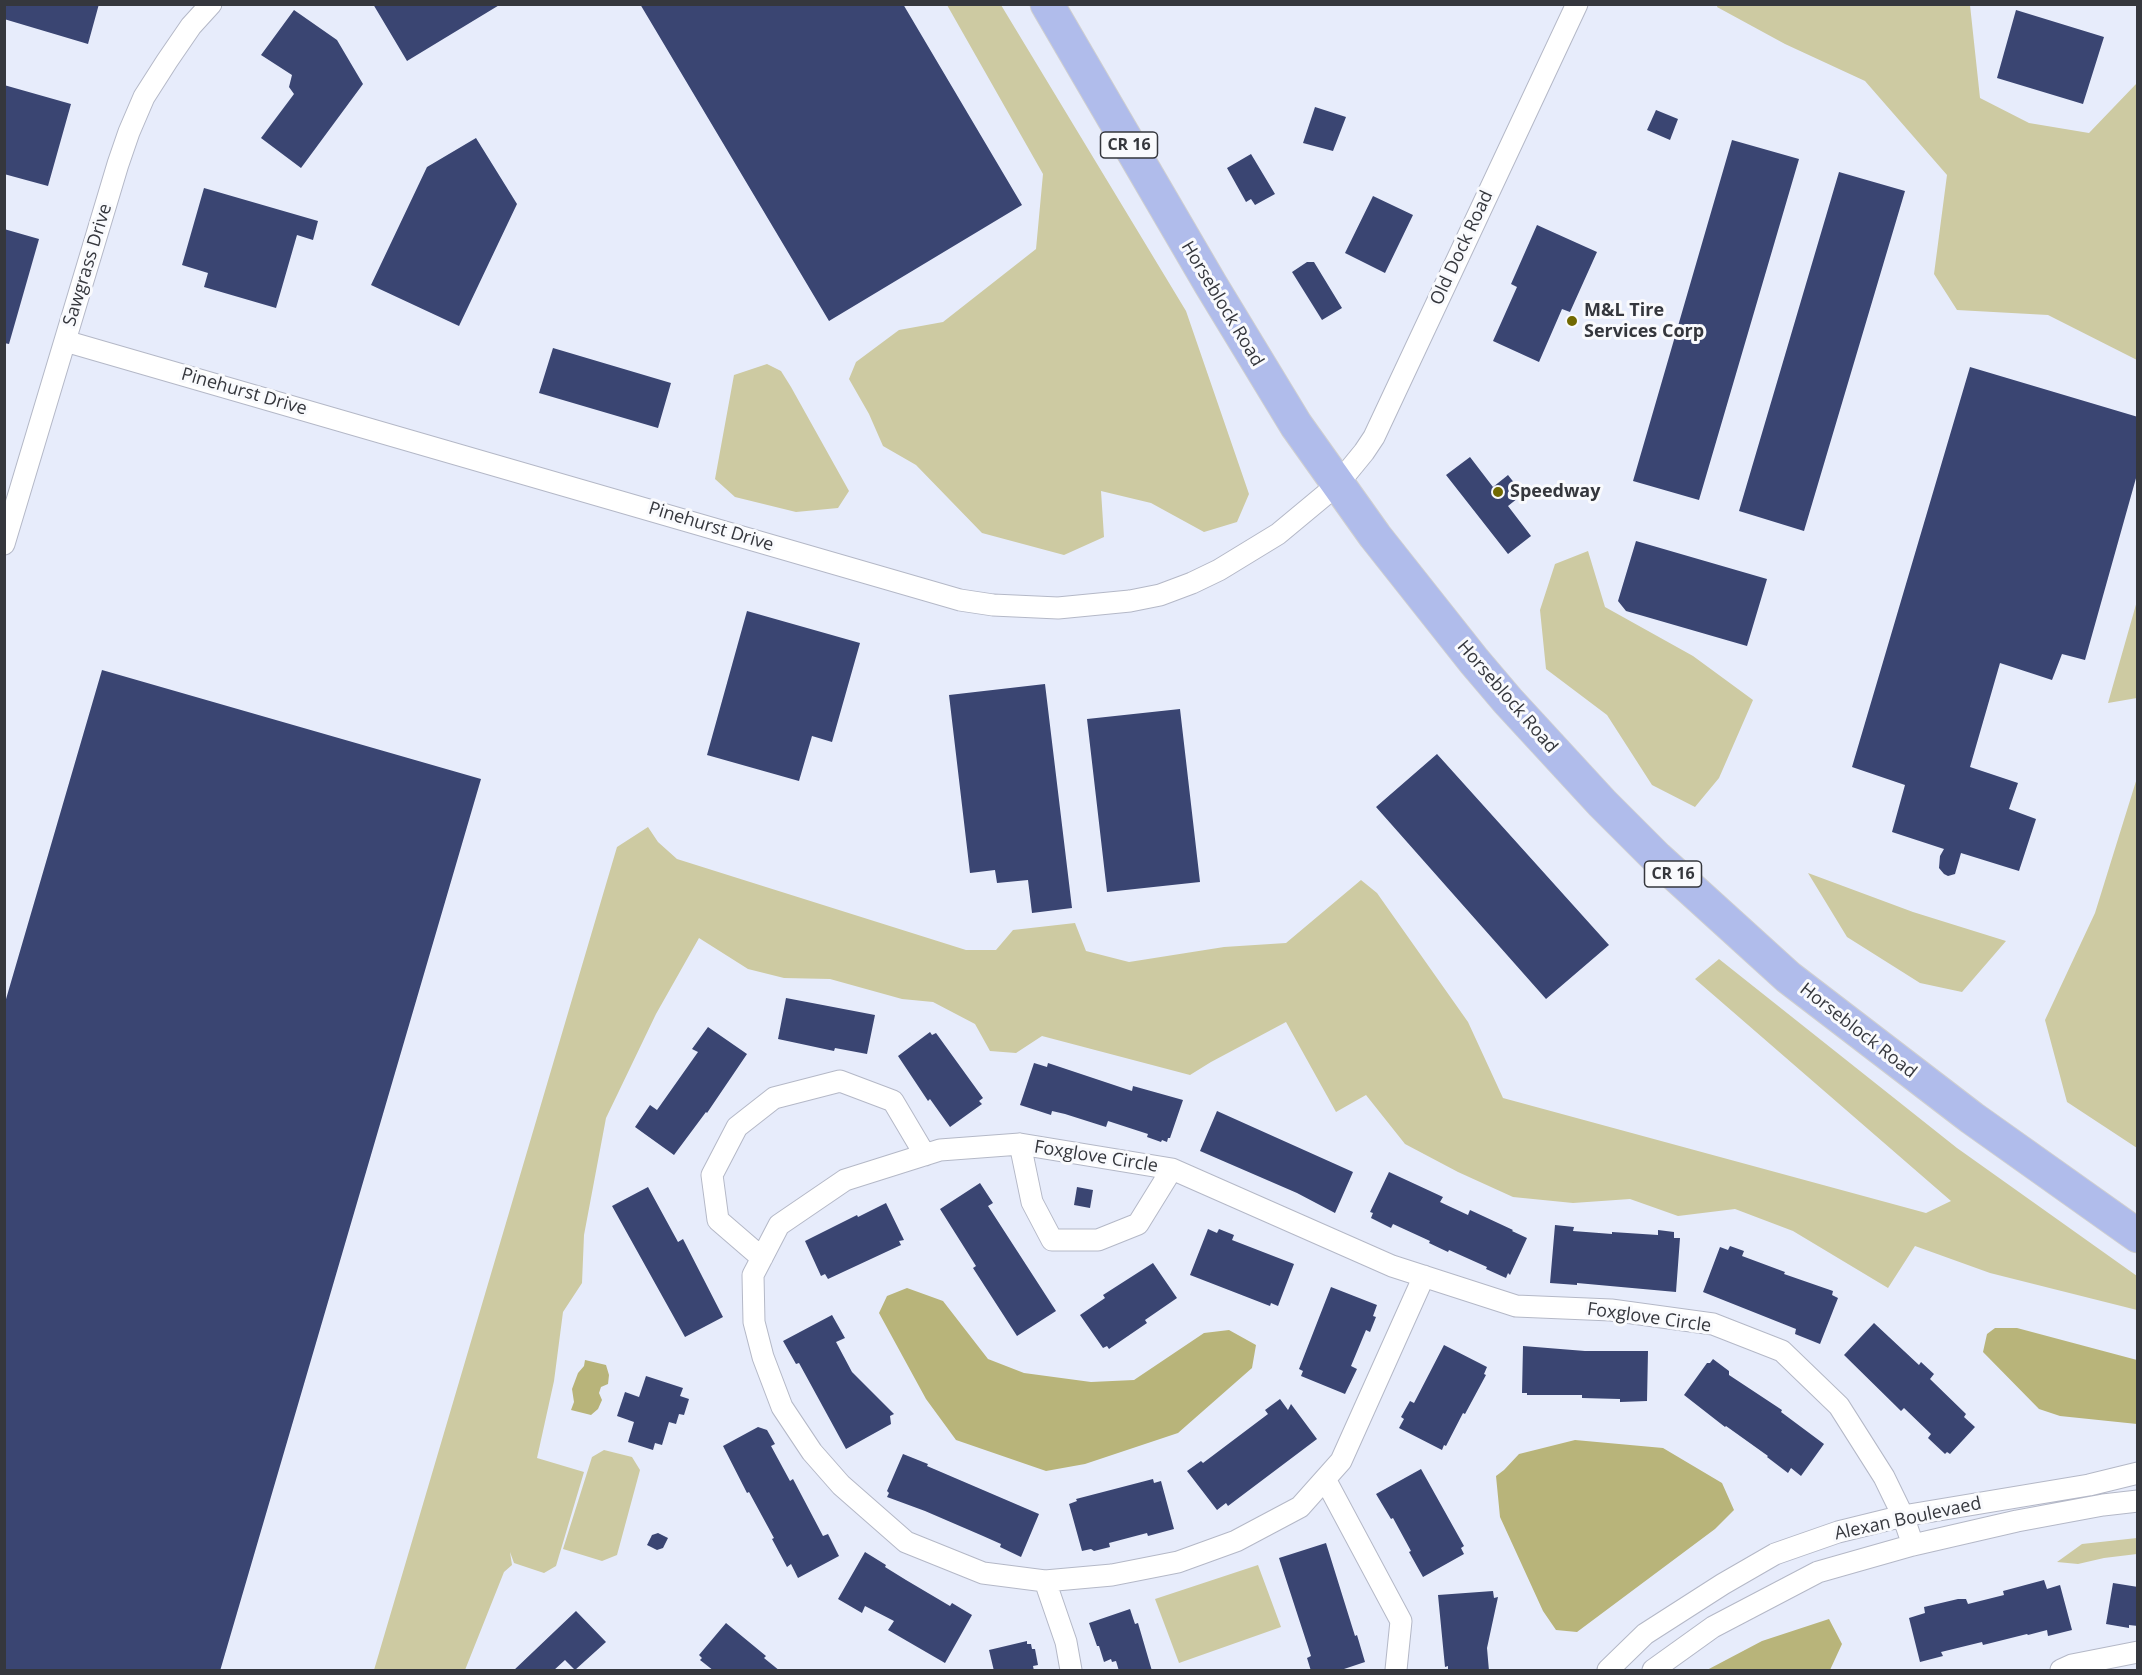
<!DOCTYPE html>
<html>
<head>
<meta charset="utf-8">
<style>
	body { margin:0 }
	#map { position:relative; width:2142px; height:1675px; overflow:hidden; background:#e7ecfb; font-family:"Open Sans",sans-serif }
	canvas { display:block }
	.frame { position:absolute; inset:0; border:6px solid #35373d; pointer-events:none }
</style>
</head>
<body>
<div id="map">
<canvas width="2142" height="1675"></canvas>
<div class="frame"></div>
</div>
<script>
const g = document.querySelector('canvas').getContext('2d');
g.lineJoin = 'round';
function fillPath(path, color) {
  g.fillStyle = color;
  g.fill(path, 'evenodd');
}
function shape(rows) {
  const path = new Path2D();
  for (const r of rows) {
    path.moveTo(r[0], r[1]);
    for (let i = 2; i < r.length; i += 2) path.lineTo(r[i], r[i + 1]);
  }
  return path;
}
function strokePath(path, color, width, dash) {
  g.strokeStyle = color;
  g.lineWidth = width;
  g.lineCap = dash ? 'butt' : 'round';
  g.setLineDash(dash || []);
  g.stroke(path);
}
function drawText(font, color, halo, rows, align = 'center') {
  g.font = font + ' "Open Sans",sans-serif';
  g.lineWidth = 6;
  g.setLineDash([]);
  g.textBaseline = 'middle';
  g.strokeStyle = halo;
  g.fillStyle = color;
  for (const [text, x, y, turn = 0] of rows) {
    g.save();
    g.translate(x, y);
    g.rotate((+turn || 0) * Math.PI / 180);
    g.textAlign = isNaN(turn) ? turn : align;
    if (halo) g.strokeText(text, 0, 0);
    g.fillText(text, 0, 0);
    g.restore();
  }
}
const green = shape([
	[1718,4,1970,5,1980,98,2029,123,2089,133,2137,83,2137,360,2048,315,1957,310,1934,274,1947,175,1865,81,1785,44,1717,7],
	[947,5,1001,5,1186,311,1249,494,1237,522,1204,532,1151,503,1101,491,1104,537,1064,555,982,533,916,465,883,446,869,414,849,379,856,362,899,330,943,322,1036,249,1043,174],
	[767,364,781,371,791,387,849,491,838,508,796,512,735,497,715,479,734,375],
	[1588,551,1605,607,1693,656,1753,700,1719,778,1695,807,1652,785,1607,715,1546,669,1540,610,1555,564],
	[2137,601,2137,698,2108,703],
	[2137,778,2138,1148,2137,1148,2067,1102,2045,1020,2095,913],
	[648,827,658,842,677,859,966,950,996,950,1013,930,1075,923,1086,951,1129,962,1224,947,1286,943,1361,880,1377,893,1468,1022,1503,1098,1926,1213,1951,1201,1695,979,1719,959,1957,1148,2137,1276,2137,1310,1990,1273,1915,1246,1888,1288,1793,1231,1735,1209,1678,1216,1630,1199,1573,1203,1513,1197,1458,1172,1405,1144,1366,1095,1336,1112,1286,1022,1211,1062,1190,1075,1042,1036,1016,1053,990,1051,975,1024,933,1002,902,999,830,979,784,978,748,969,699,938,656,1014,606,1118,584,1235,582,1283,563,1312,554,1381,537,1458,584,1472,556,1566,544,1573,514,1563,510,1552,512,1565,504,1572,465,1670,374,1670,617,847],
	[1808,873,1913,912,2006,941,1962,992,1920,983,1847,937],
	[604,1450,632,1457,640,1470,617,1555,602,1561,563,1549,592,1457],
	[2137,1538,2137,1554,2104,1558,2078,1564,2057,1562,2082,1544],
	[1258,1565,1281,1627,1179,1663,1155,1599]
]);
const water = shape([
	[907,1288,943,1301,988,1359,1024,1373,1091,1382,1134,1380,1204,1333,1229,1330,1256,1345,1252,1368,1178,1433,1085,1464,1046,1471,956,1440,926,1399,879,1313,887,1296],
	[1995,1328,2017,1328,2137,1360,2137,1424,2060,1416,2039,1409,1983,1352,1987,1334],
	[585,1360,606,1365,609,1375,608,1384,601,1387,599,1393,602,1400,598,1409,591,1415,571,1410,574,1402,572,1389,578,1373,584,1366],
	[1575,1440,1663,1448,1722,1483,1734,1510,1715,1529,1577,1632,1556,1630,1543,1611,1500,1517,1496,1476,1504,1470,1519,1454],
	[1829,1619,1842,1644,1830,1670,1707,1670,1762,1641]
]);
const building = shape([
	[4,4,99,4,88,44,4,19],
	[373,4,501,4,407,61],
	[640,4,903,4,1022,205,829,321],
	[294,10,337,40,363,84,301,168,261,138,294,94,289,87,292,75,261,55],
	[2016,10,2104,37,2083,104,1997,78],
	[4,85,71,104,48,186,4,174],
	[1315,107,1346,117,1333,151,1303,143],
	[1656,110,1678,119,1670,140,1647,130],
	[476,138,517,204,459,326,371,285,427,167],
	[1732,140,1799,159,1699,500,1633,481],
	[1251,154,1275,194,1255,205,1251,199,1246,202,1227,168],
	[1839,172,1905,191,1804,531,1739,511],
	[204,188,318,221,313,240,297,235,276,308,204,287,208,273,182,265],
	[1373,196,1413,215,1385,273,1345,253],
	[1537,225,1597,252,1570,312,1562,309,1539,362,1493,341,1517,287,1511,284],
	[4,229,39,239,9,344,4,343],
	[1307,262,1314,262,1342,308,1322,320,1292,272],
	[553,348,671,383,658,428,539,393],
	[1970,367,2138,417,2138,471,2085,660,2062,654,2052,680,2000,663,1970,767,2018,783,2009,809,2036,819,2019,871,1961,853,1955,874,1948,876,1944,874,1939,868,1940,856,1944,849,1892,832,1905,785,1852,767],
	[1470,457,1493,487,1508,475,1523,494,1508,506,1531,536,1508,554,1446,475],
	[1636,541,1767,579,1747,646,1626,611,1618,601],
	[747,611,860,643,832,742,812,736,799,781,707,755],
	[102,670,481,779,220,1671,4,1671,4,1006],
	[1045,684,1072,908,1032,913,1028,880,997,883,995,870,970,873,949,695],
	[1180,709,1200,882,1107,892,1087,719],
	[1437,754,1609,945,1546,999,1376,807],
	[786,998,875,1015,867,1054,835,1048,834,1051,778,1039],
	[708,1027,747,1054,707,1113,706,1112,674,1155,635,1127,650,1105,657,1110,698,1052,692,1049],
	[930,1032,932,1035,936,1033,983,1098,979,1101,982,1104,950,1127,930,1099,928,1101,898,1056],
	[1034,1063,1047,1067,1048,1063,1132,1091,1133,1086,1183,1100,1170,1138,1168,1138,1167,1142,1162,1140,1161,1142,1147,1137,1148,1134,1108,1121,1106,1127,1065,1114,1052,1111,1051,1115,1020,1105],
	[1217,1111,1353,1172,1335,1213,1297,1193,1200,1151],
	[1389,1172,1443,1197,1440,1202,1468,1215,1470,1210,1513,1230,1512,1231,1527,1238,1510,1275,1508,1273,1506,1278,1486,1269,1487,1267,1449,1250,1448,1252,1429,1243,1430,1241,1393,1224,1391,1228,1371,1218,1373,1213,1370,1212],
	[980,1183,993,1203,988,1206,1056,1311,1017,1336,973,1268,976,1266,940,1209],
	[648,1187,678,1242,683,1239,723,1317,685,1337,612,1206],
	[1077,1187,1093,1190,1090,1208,1074,1205],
	[886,1203,904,1240,899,1241,901,1245,828,1279,825,1274,821,1276,805,1241,857,1215,858,1217],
	[1555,1225,1574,1227,1573,1231,1612,1234,1612,1232,1658,1235,1658,1230,1674,1232,1674,1238,1680,1238,1676,1292,1577,1283,1577,1285,1550,1283],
	[1208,1229,1217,1233,1219,1229,1234,1235,1232,1240,1294,1264,1278,1306,1271,1303,1270,1306,1190,1275],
	[1730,1246,1744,1251,1742,1256,1785,1272,1784,1274,1833,1291,1832,1295,1838,1298,1820,1344,1795,1334,1796,1329,1703,1292,1720,1247,1728,1250],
	[1153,1263,1177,1298,1145,1320,1147,1323,1109,1349,1107,1346,1103,1348,1080,1315,1105,1298,1103,1295],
	[1331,1287,1377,1305,1373,1316,1376,1317,1370,1332,1366,1330,1351,1366,1357,1369,1345,1394,1301,1376,1303,1371,1299,1369],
	[832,1315,845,1338,836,1342,852,1372,894,1414,890,1416,891,1424,846,1449,799,1363,796,1364,783,1341],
	[1874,1323,1919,1365,1921,1362,1934,1374,1930,1379,1966,1414,1964,1417,1975,1427,1950,1454,1947,1452,1945,1454,1928,1438,1931,1434,1904,1408,1901,1411,1844,1355],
	[1444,1345,1487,1367,1484,1374,1486,1375,1465,1414,1463,1413,1446,1446,1444,1445,1442,1450,1399,1428,1404,1419,1401,1417,1410,1401,1414,1403],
	[1523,1346,1585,1351,1648,1351,1647,1401,1620,1402,1620,1399,1582,1398,1582,1395,1527,1395,1527,1393,1522,1393],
	[1713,1359,1729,1371,1729,1375,1782,1410,1781,1412,1824,1444,1801,1476,1791,1468,1788,1473,1767,1457,1768,1456,1726,1426,1725,1427,1684,1395,1707,1363,1710,1363],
	[646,1376,683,1388,680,1396,689,1399,684,1415,679,1414,676,1424,669,1422,662,1445,655,1443,653,1450,628,1442,634,1422,617,1416,625,1392,639,1397],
	[1280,1399,1288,1410,1291,1404,1317,1439,1228,1506,1226,1503,1217,1510,1187,1471,1201,1461,1203,1463,1268,1414,1265,1410],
	[758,1427,767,1430,775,1444,771,1446,790,1481,793,1479,823,1536,828,1534,839,1556,798,1578,791,1564,787,1567,772,1539,774,1538,749,1492,747,1493,723,1446],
	[903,1454,928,1464,927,1466,1039,1514,1021,1557,1000,1547,1001,1544,983,1536,925,1511,887,1497,889,1493,887,1491],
	[1421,1469,1464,1546,1461,1548,1464,1554,1423,1577,1409,1552,1411,1551,1393,1518,1391,1519,1376,1494],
	[1153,1479,1154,1483,1161,1481,1174,1529,1148,1536,1147,1533,1109,1543,1110,1547,1094,1551,1091,1549,1082,1551,1069,1504,1077,1501,1076,1499],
	[658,1533,668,1538,663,1548,657,1550,647,1545,652,1535],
	[1326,1543,1355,1636,1357,1635,1365,1662,1338,1671,1311,1671,1307,1658,1311,1656,1279,1558],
	[865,1552,886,1565,885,1567,906,1580,950,1606,952,1603,972,1615,945,1663,888,1630,894,1621,865,1606,862,1613,838,1599],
	[2044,1580,2047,1589,2060,1585,2072,1630,2048,1636,2047,1630,2028,1635,2027,1634,1983,1645,1982,1642,1941,1652,1943,1656,1920,1662,1909,1618,1925,1613,1924,1607,1958,1599,1966,1599,1968,1604,2004,1595,2003,1591],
	[2113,1583,2138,1587,2138,1626,2129,1625,2129,1628,2106,1624],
	[1493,1591,1494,1598,1498,1597,1487,1648,1489,1671,1448,1671,1448,1666,1445,1667,1438,1595],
	[1130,1609,1135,1624,1138,1623,1152,1671,1119,1671,1116,1661,1112,1662,1111,1659,1104,1662,1099,1646,1097,1646,1089,1623],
	[576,1611,606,1642,575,1670,565,1660,553,1671,513,1671],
	[726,1623,766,1656,764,1658,780,1671,714,1671,700,1660,702,1658,699,1655],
	[1027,1641,1027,1644,1031,1644,1032,1649,1035,1649,1038,1665,1033,1666,1034,1671,994,1671,989,1650]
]);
const street = shape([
	[65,341,960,600,993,605,1058,608,1130,601,1160,595,1192,583,1219,570,1278,534,1337,485,1364,452,1374,437,1577,4],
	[4,544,118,164,129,132,144,97,167,61,191,26,211,4],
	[1020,1144,1032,1202,1052,1240,1098,1240,1138,1224,1172,1169],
	[762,1258,718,1220,712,1175,737,1127,774,1098,840,1081,893,1101,925,1155],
	[1424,1276,1341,1461,1300,1507,1236,1541,1178,1562,1112,1575,1045,1581,983,1573,906,1542,841,1485,812,1452,782,1407,763,1357,754,1322,753,1275,779,1225,845,1180,940,1150,1020,1144,1172,1169,1392,1266,1516,1306,1611,1310,1713,1324,1782,1351,1839,1406,1884,1477,1903,1516,1913,1545],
	[1325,1479,1401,1621,1396,1670],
	[1045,1581,1066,1642,1071,1670],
	[1608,1670,1645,1634,1723,1584,1775,1554,1838,1532,1903,1516,2089,1485,2138,1473],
	[1653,1670,1713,1627,1818,1572,1913,1545,2017,1521,2103,1505,2138,1501],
	[2061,1670,2072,1665,2138,1652]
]);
const primary = shape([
	[1047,4,1211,285,1296,425,1375,536,1474,661,1508,701,1602,803,1657,858,1788,977,1972,1118,2138,1236]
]);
const markers = [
	[1572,321,6,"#716901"],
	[1498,492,6,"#716901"]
];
const shields = [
	[1129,145,57],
	[1673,874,57]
];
const shieldNames = [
	["CR 16",1129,145],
	["CR 16",1673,874]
];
const streetNames = [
	["Old Dock Road",1462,248,-65],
	["Sawgrass Drive",88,265,-73],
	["Horseblock Road",1222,304,59],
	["Pinehurst Drive",244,392,16],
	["Pinehurst Drive",711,527,17],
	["Horseblock Road",1507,697,49],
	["Horseblock Road",1858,1031,38],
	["Foxglove Circle",1096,1157,9],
	["Foxglove Circle",1649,1318,8],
	["Alexan Boulevaed",1908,1519,-12]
];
const poiNames = [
	["M&L Tire",1584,311],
	["Services Corp",1584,332],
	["Speedway",1510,492]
];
fillPath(green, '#cdcaa2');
fillPath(water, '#b8b47a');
fillPath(building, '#3a4572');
strokePath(street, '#b4b8c7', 23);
strokePath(primary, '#cfcfd0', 35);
strokePath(street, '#fff', 21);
strokePath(primary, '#b0bceb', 33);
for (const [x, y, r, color] of markers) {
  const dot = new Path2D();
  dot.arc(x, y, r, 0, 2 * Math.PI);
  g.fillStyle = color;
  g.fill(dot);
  strokePath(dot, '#f9fafd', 2);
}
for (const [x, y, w] of shields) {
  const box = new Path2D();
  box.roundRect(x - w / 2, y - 13, w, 26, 4.5);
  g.fillStyle = '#f9fafd';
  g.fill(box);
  strokePath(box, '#35373d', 1.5);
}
drawText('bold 16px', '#35373d', null, shieldNames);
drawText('18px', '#35373d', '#f9fafd', streetNames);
drawText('bold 18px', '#35373d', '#f9fafd', poiNames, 'left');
</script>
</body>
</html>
